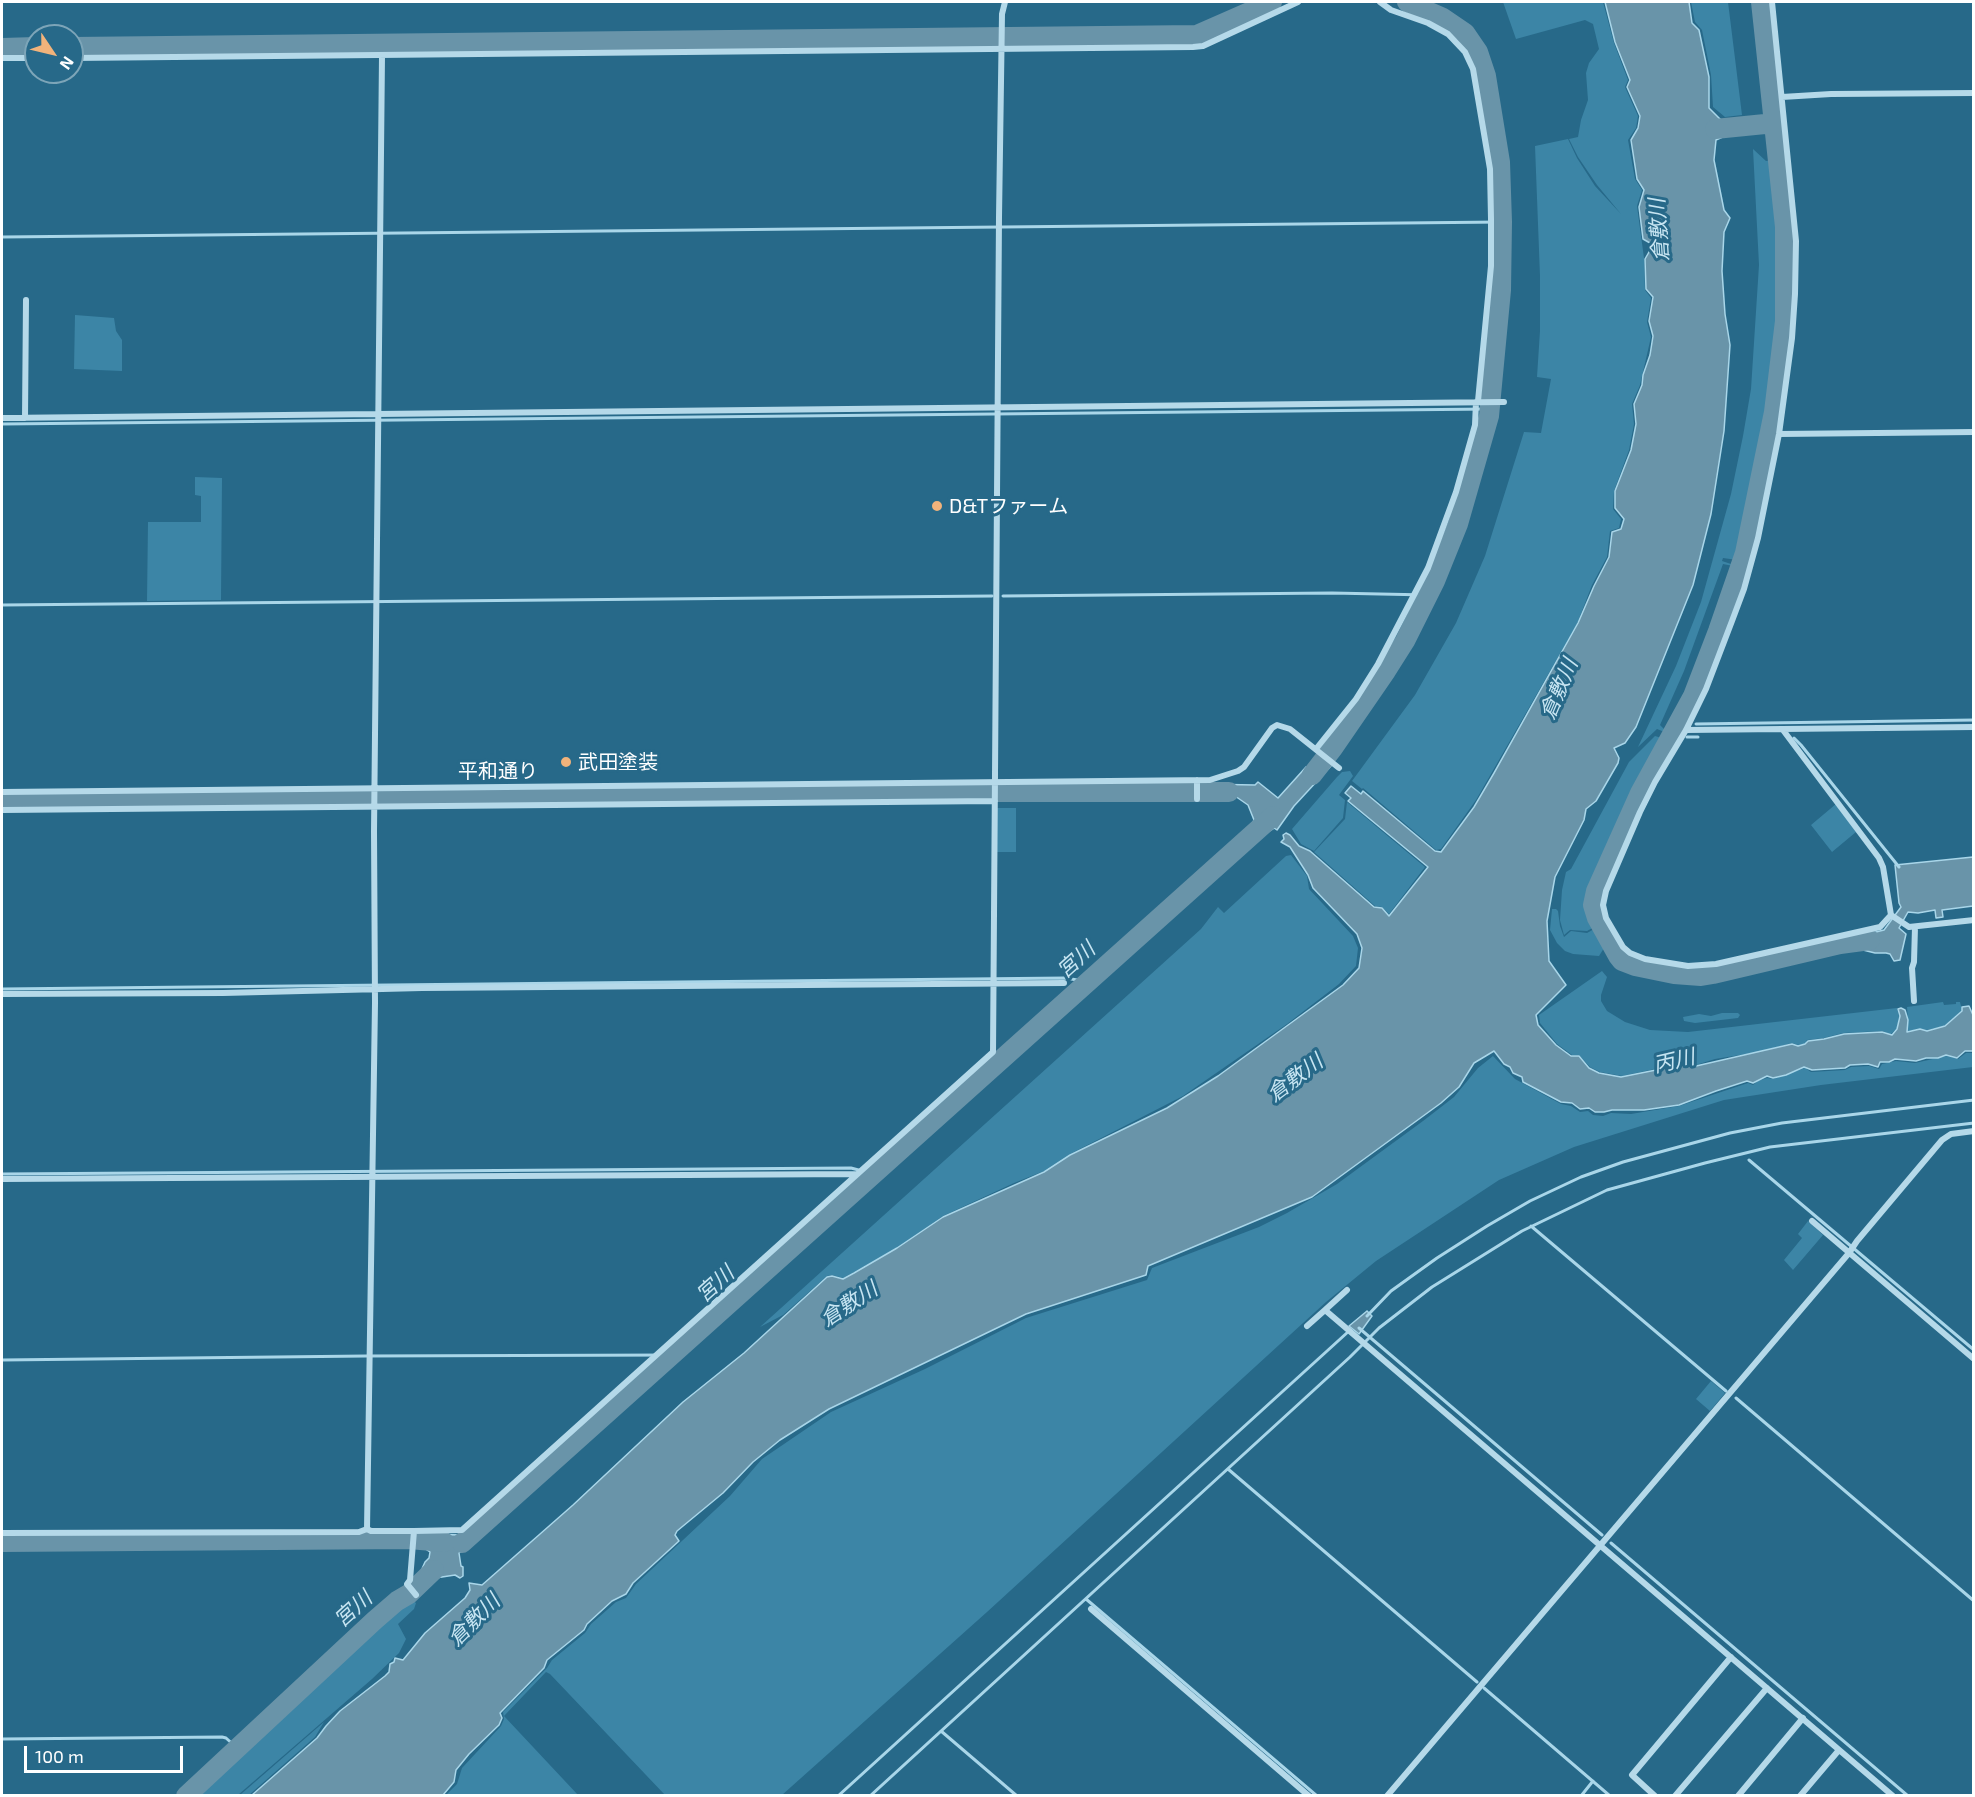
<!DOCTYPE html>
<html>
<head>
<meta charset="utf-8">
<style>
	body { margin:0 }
	#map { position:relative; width:1975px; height:1797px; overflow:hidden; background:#276989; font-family:"Exo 2",sans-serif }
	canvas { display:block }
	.frame { position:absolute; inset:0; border:3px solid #fff; pointer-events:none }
	.north { position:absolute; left:24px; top:24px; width:60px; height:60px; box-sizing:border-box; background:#276989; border:2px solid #7da5b8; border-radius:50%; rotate:125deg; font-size:16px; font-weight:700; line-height:24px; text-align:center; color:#fff }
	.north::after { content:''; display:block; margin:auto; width:21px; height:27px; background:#f1b37b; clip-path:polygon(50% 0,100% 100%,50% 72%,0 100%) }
	.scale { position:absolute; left:24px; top:1746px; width:159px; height:27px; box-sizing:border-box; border:3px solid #fff; border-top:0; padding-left:8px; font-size:18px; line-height:21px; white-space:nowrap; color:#fff; -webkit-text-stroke:4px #276989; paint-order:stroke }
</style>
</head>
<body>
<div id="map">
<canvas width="1975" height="1797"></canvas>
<div class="frame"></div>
<div class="north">N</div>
<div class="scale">100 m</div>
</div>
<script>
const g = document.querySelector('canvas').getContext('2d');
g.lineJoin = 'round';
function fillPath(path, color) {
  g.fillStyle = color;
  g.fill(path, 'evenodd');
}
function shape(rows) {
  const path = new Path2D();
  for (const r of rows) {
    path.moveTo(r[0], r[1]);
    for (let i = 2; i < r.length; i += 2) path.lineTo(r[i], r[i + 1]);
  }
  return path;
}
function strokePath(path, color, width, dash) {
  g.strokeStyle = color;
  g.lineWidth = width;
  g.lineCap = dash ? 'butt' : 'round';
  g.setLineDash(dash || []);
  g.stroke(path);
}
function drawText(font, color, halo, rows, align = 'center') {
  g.font = font + ' "Exo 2","Noto Sans JP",sans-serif';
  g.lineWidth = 6;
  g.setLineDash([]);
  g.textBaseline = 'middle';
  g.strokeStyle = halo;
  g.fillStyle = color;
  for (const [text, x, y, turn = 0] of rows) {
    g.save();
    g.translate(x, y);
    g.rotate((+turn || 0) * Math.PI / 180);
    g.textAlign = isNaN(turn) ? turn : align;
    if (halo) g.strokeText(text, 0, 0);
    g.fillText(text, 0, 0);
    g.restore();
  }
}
const green = shape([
	[1503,2,1603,2,1614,43,1628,80,1625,87,1638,116,1636,128,1628,140,1635,179,1642,190,1637,206,1644,258,1645,290,1651,298,1647,322,1651,337,1640,385,1632,404,1634,424,1629,450,1614,491,1613,509,1621,519,1619,528,1610,531,1607,557,1592,585,1577,624,1476,800,1441,849,1436,850,1363,788,1362,789,1352,781,1415,695,1456,623,1485,556,1524,432,1541,433,1551,379,1537,377,1540,331,1540,276,1535,146,1568,139,1577,158,1595,186,1621,214,1597,185,1578,157,1569,139,1578,137,1581,120,1588,100,1586,73,1589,63,1599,49,1593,24,1585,20,1516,39],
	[1691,2,1728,2,1742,115,1725,117,1713,107,1711,75,1702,30,1695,22],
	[1753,149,1766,161,1773,160,1780,222,1779,324,1775,371,1766,425,1748,520,1737,560,1723,558,1722,561,1734,565,1705,651,1667,733,1657,729,1638,747,1676,666,1701,602,1731,494,1743,436,1751,389,1759,265],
	[1723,564,1733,566,1719,606,1703,651,1685,695,1669,727,1665,730,1660,725,1684,671],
	[75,315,114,318,116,331,122,340,122,371,74,369],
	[195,477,222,478,221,600,147,601,148,522,201,522,201,496,195,495],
	[1655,736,1665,739,1641,780,1593,884,1589,901,1590,915,1596,926,1587,931,1570,930,1564,935,1560,920,1562,890,1566,872,1571,869,1629,762],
	[1350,771,1353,776,1339,795,1345,800,1343,818,1314,851,1301,844,1292,829,1337,777,1342,772],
	[1347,802,1425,867,1389,914,1382,907,1375,906,1314,852,1345,819],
	[1836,804,1856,832,1832,852,1811,825],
	[997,808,1016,808,1016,852,996,852],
	[1291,855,1307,876,1309,889,1353,936,1358,948,1356,966,1339,984,1287,1024,1183,1096,1070,1154,1044,1171,1014,1183,943,1216,897,1248,854,1272,843,1278,832,1275,827,1276,783,1315,760,1327,1201,929,1218,907,1224,913,1286,856],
	[1552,909,1556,909,1558,911,1560,926,1564,937,1571,931,1587,933,1596,928,1604,948,1599,956,1573,954,1565,951,1557,943,1550,930],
	[1602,971,1607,977,1601,995,1601,1001,1607,1011,1625,1022,1650,1030,1688,1032,1897,1008,1899,1016,1897,1028,1891,1034,1882,1031,1843,1033,1824,1038,1807,1040,1805,1044,1798,1045,1792,1043,1759,1052,1715,1059,1696,1065,1681,1061,1655,1069,1622,1076,1600,1072,1590,1067,1579,1055,1572,1055,1557,1044,1540,1023,1539,1015],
	[1943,1002,1944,1005,1956,1004,1956,1002,1960,1002,1962,1010,1945,1026,1927,1030,1920,1029,1907,1031,1908,1019,1907,1007],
	[1722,1013,1738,1013,1740,1015,1738,1018,1695,1023,1684,1021,1683,1017,1699,1014,1711,1016],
	[1966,1053,1973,1053,1973,1067,1821,1085,1724,1100,1574,1147,1499,1180,1376,1261,1326,1302,987,1612,782,1795,665,1795,550,1674,546,1672,504,1716,578,1795,446,1795,457,1784,462,1768,501,1726,504,1719,503,1712,547,1668,552,1660,585,1633,591,1624,616,1602,626,1598,636,1584,730,1496,762,1459,831,1412,925,1369,1026,1318,1147,1280,1152,1268,1259,1227,1287,1213,1337,1184,1423,1121,1454,1097,1478,1068,1493,1056,1515,1079,1561,1104,1571,1106,1580,1112,1588,1111,1593,1115,1603,1116,1611,1113,1631,1114,1679,1106,1748,1083,1753,1085,1758,1081,1767,1078,1773,1079,1805,1068,1811,1072,1845,1070,1851,1067,1869,1066,1879,1069,1882,1064,1896,1061,1915,1063,1946,1056,1958,1059],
	[1808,1221,1823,1235,1793,1270,1784,1260,1802,1238,1798,1234],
	[1711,1381,1725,1393,1710,1411,1696,1399],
	[412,1600,416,1603,414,1609,398,1624,406,1639,399,1653,372,1679,238,1795,199,1795,388,1617],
	[324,1722,315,1737,249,1795,240,1795]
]);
const water = shape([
	[1605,2,1689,2,1692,23,1699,30,1709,77,1709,108,1722,121,1737,121,1741,124,1742,127,1738,130,1716,140,1714,160,1724,210,1730,218,1724,232,1722,271,1725,314,1730,345,1724,431,1711,514,1693,585,1636,727,1625,743,1614,748,1619,758,1618,763,1596,801,1586,809,1584,820,1555,877,1547,921,1549,961,1566,985,1536,1015,1538,1025,1556,1045,1571,1056,1579,1056,1589,1068,1599,1073,1621,1077,1656,1070,1681,1062,1696,1066,1792,1044,1798,1046,1805,1044,1808,1041,1824,1039,1844,1034,1882,1032,1892,1035,1897,1029,1900,1016,1898,1009,1901,1008,1905,1010,1908,1020,1907,1032,1920,1029,1927,1031,1945,1026,1962,1011,1962,1007,1969,1006,1973,1015,1973,1051,1965,1051,1957,1058,1946,1055,1938,1058,1926,1058,1916,1061,1895,1059,1889,1062,1880,1062,1878,1067,1868,1064,1850,1065,1845,1068,1812,1070,1804,1067,1786,1075,1773,1078,1767,1076,1753,1083,1747,1081,1716,1091,1679,1105,1644,1110,1612,1110,1604,1112,1595,1112,1589,1108,1580,1109,1572,1103,1561,1102,1523,1082,1522,1077,1513,1073,1510,1067,1504,1064,1494,1051,1474,1063,1459,1087,1441,1103,1312,1197,1148,1266,1146,1275,1026,1314,829,1409,780,1440,753,1462,723,1493,677,1531,675,1535,679,1541,633,1583,626,1594,612,1601,587,1624,584,1630,547,1660,544,1668,500,1713,502,1718,499,1725,469,1754,456,1770,454,1782,443,1795,252,1795,317,1738,326,1726,340,1711,385,1676,389,1672,390,1664,394,1662,395,1658,403,1660,425,1633,465,1598,470,1590,469,1583,482,1585,573,1505,683,1402,744,1353,827,1277,832,1276,843,1279,854,1273,897,1248,943,1217,1044,1172,1070,1155,1167,1108,1218,1076,1343,985,1359,968,1362,948,1357,934,1313,888,1308,875,1290,847,1281,842,1284,839,1283,835,1286,833,1290,835,1299,846,1310,851,1374,907,1382,908,1389,916,1428,867,1348,801,1351,798,1345,793,1351,786,1361,794,1363,791,1435,851,1441,852,1474,807,1494,773,1578,623,1594,586,1609,557,1612,532,1621,529,1624,519,1615,508,1615,491,1631,450,1636,424,1634,404,1642,385,1643,375,1650,355,1653,336,1649,321,1653,297,1646,289,1645,259,1649,252,1650,243,1643,239,1639,207,1644,190,1637,179,1631,140,1638,128,1640,116,1627,87,1630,80,1615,42,1605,2],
	[1319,756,1331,766,1294,806,1277,830,1274,828,1260,837,1250,827,1254,820,1248,805,1235,796,1202,797,1201,784,1255,785,1258,782,1278,798,1306,767,1312,766,1319,756],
	[1973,857,1973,906,1942,910,1943,917,1936,918,1935,910,1918,913,1908,912,1899,928,1906,934,1900,960,1894,961,1890,954,1886,953,1875,953,1855,948,1845,949,1843,940,1884,930,1901,907,1899,903,1895,865,1973,857],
	[1367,1311,1372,1316,1359,1334,1349,1326,1367,1311],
	[478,1521,487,1531,459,1553,461,1566,463,1567,463,1576,460,1578,455,1575,429,1579,418,1591,413,1587,415,1577,421,1571,425,1562,429,1558,430,1552,418,1544,418,1534,463,1535,478,1521]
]);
const stream = shape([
	[2,237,1502,222],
	[2,424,1490,409],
	[1003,596,1332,593,1428,595],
	[2,605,992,596],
	[1683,716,1686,719],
	[1696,724,1974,720],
	[1675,730,1679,732],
	[1687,737,1698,737],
	[1794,738,1801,745,1899,867],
	[2,989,1066,978,1077,980,1085,985],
	[1749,1160,1974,1350],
	[2,1174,851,1168,866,1172,871,1177],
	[1531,1226,1726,1391],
	[1367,1316,1391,1291,1437,1258,1487,1226,1530,1201,1581,1177,1623,1162,1730,1133,1782,1123,1974,1100],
	[1359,1328,1602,1535],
	[2,1360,366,1356,672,1355],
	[1736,1398,1974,1601],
	[1228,1469,1477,1682],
	[1611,1543,1908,1796],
	[1086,1599,1317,1796],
	[1484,1688,1610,1796],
	[941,1731,1017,1796],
	[2,1739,222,1737,226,1738,237,1748],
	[838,1796,1349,1331],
	[870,1796,1350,1357,1379,1328,1432,1287,1522,1231,1607,1190,1705,1163,1770,1147,1974,1123],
	[1581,1796,1593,1781]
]);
const river = shape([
	[1761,2,1785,227,1785,321,1774,412,1745,553,1718,631,1693,696,1640,793,1596,891,1593,905,1597,918,1618,956,1622,961,1635,966,1674,974,1701,976,1713,974,1840,944,1870,940],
	[72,47,1197,35,1272,2],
	[2,48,36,47],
	[1715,129,1775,123],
	[1312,775,1333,748,1386,671,1405,641,1435,581,1458,524,1489,416,1501,290,1502,222,1500,162,1486,76,1478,52,1465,33,1443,18,1407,2],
	[2,802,983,792,1229,792],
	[2,1542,409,1539,444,1542],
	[462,1543,1273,816],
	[186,1796,375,1620,397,1601,409,1594,434,1570]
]);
const street = shape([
	[1380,2,1391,10,1428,23,1448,34,1465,52,1473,69,1490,169,1491,219,1491,266,1478,401],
	[1772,2,1796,241,1795,294,1792,338,1779,434,1758,538,1744,589,1732,621,1706,689,1686,730,1655,782,1640,812,1606,891,1603,905,1606,918,1623,947,1630,953,1645,959,1688,966,1716,964,1880,927,1891,915],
	[2,58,36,58],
	[72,58,1193,47,1203,46,1298,2],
	[1782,97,1831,94,1974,93],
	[2,418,1504,402],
	[25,418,26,300],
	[1779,434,1974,432],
	[1686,730,1974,727],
	[1783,730,1879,858,1883,867,1891,915,1909,927,1974,920],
	[1316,749,1356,699,1378,664,1428,568,1456,492,1475,425,1476,402],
	[1197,780,1197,799],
	[2,792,1210,780,1238,771,1244,767,1272,728,1277,725,1290,729,1339,768],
	[2,810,995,801],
	[2,994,223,993,422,988,1064,983],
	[1914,1001,1912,968,1914,962,1915,927],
	[2,1179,857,1174],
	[1812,1221,1974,1359],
	[1325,1310,1347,1290],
	[1307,1326,1325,1310,1893,1796],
	[367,1529,375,1003,374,831,382,56],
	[414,1531,462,1530,993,1052,999,217,1002,14,1005,2],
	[2,1533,359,1532,367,1529,371,1531,414,1531,410,1580,407,1584,416,1595],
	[1091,1609,1309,1796],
	[1387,1796,1849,1253,1857,1241,1942,1140,1951,1134,1974,1131],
	[1655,1796,1632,1775,1731,1657],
	[1675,1796,1767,1688],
	[1738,1796,1803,1718],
	[1800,1796,1839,1750]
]);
const markers = [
	[937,506,6,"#f1b37b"],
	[566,762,6,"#f1b37b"]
];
const poiNames = [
	["D&Tファーム",949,506],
	["武田塗装",578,762]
];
const streetNames = [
	["平和通り",498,771]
];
const waterNames = [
	["倉敷川",1659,230,-94],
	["倉敷川",1559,689,-67],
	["宮川",1076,960,-42],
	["丙川",1674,1061,-13],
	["倉敷川",1295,1078,-37],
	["宮川",715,1284,-42],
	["倉敷川",849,1304,-33],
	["宮川",353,1609,-42],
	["倉敷川",474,1620,-45]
];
fillPath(green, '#3c85a6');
fillPath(water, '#6994a9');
strokePath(water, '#a9d6e9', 1.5);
strokePath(stream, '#a9d6e9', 3);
strokePath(river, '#6994a9', 20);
strokePath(street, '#b5d9e9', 6);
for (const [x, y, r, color] of markers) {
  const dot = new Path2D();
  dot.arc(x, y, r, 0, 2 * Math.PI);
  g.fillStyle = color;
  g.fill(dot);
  strokePath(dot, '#276989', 2);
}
drawText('20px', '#fff', '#276989', poiNames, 'left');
drawText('20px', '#fff', '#276989', streetNames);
drawText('italic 21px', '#c7e5f2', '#276989', waterNames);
</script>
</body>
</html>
